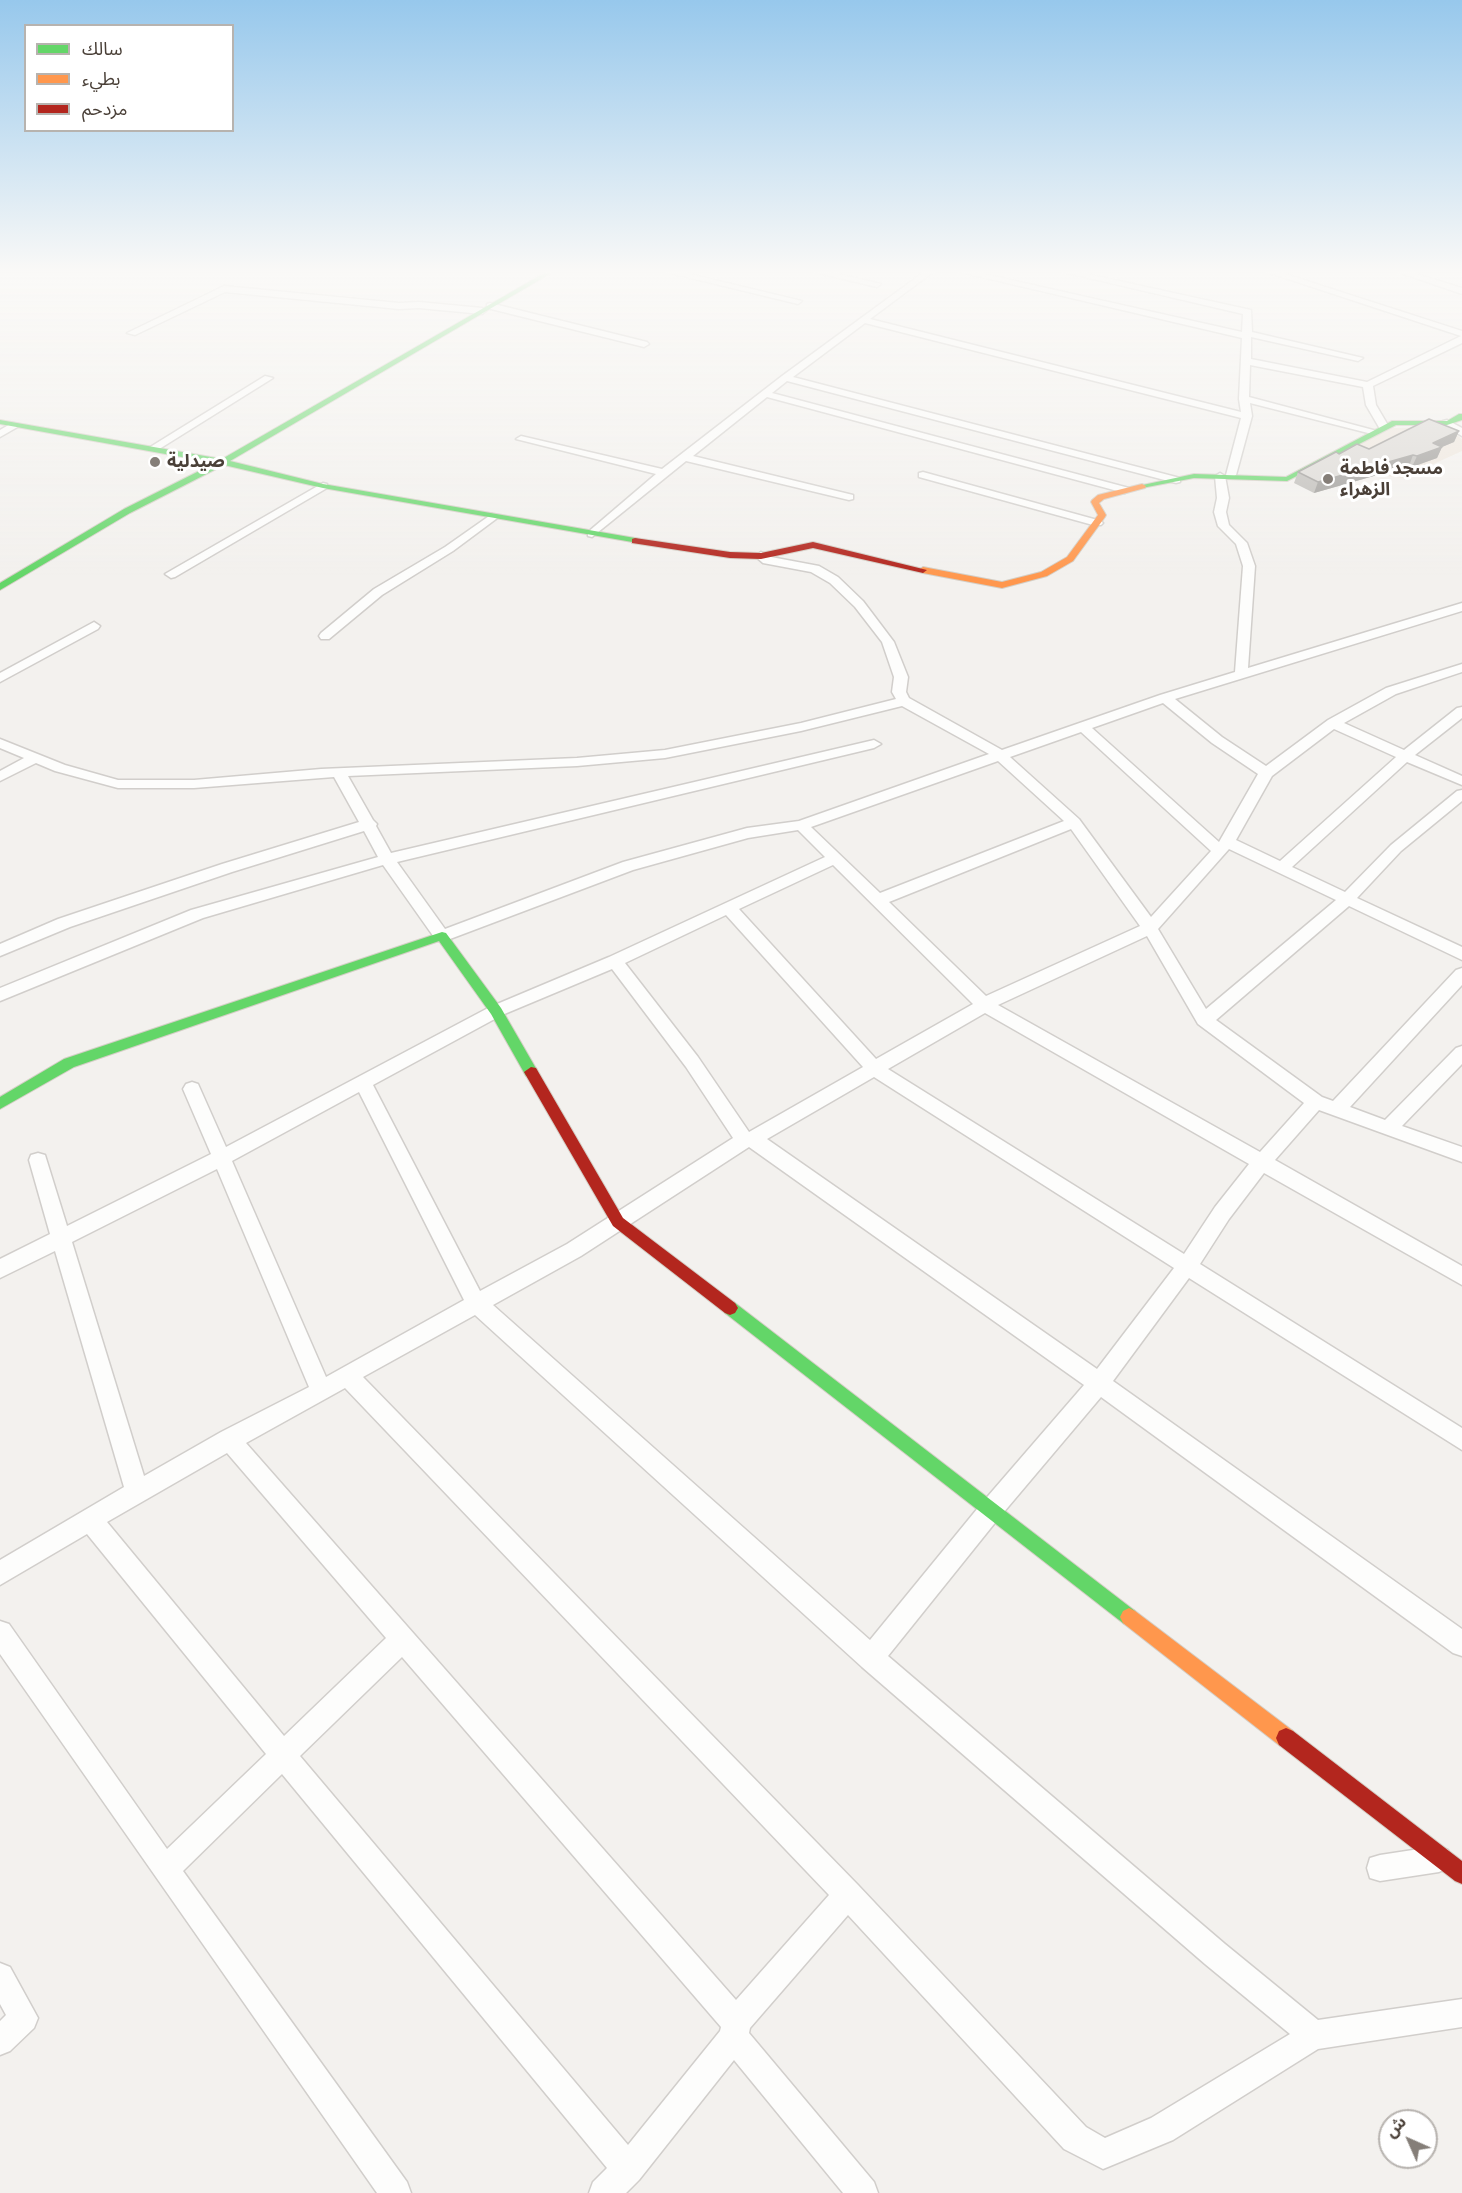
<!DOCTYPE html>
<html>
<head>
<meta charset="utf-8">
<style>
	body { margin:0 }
	#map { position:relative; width:1462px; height:2193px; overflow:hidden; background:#f3f1ee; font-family:"Sofia Sans Condensed","Noto Sans Arabic",sans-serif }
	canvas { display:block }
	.legend { position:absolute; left:24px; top:24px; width:210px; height:108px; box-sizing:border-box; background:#fff; border:2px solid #b7b3af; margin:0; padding:8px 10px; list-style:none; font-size:18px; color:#4a4038 }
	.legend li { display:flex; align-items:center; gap:12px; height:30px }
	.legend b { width:30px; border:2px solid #b7b3af }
	.north { position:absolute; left:1378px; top:2109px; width:60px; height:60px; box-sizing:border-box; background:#fff; border:2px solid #b7b3af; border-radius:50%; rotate:315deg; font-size:16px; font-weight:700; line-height:24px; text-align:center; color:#4a4038 }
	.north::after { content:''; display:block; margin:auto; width:21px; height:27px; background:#857e78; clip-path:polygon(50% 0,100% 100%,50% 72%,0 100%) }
</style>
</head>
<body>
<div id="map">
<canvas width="1462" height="2193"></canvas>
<ul class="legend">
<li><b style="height:8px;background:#63d668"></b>سالك</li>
<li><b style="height:8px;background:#ff974d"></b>بطيء</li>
<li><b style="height:8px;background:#b3261e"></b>مزدحم</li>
</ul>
<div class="north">ش</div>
</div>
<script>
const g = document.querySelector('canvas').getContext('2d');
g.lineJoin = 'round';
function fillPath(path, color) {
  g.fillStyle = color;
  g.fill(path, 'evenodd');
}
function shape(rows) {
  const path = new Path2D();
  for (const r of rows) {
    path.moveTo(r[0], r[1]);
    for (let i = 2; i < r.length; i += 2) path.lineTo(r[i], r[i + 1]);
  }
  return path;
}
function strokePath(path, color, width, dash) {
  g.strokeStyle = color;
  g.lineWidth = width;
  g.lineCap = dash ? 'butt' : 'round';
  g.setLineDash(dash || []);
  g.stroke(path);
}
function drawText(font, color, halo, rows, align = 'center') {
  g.font = font + ' "Sofia Sans Condensed","Noto Sans Arabic",sans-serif';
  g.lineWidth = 6;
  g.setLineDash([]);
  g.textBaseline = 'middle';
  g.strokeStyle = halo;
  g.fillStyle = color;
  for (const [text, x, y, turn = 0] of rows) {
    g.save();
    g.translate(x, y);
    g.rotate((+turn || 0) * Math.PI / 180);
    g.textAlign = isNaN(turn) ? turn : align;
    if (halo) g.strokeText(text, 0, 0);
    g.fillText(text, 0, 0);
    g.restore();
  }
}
const education = shape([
	[1445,427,1462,439,1462,451,1403,478,1378,475,1339,453,1393,428]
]);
const street = shape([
	[666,272,681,272,802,301,798,304,666,272],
	[814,272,830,272,881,284,877,287,814,272],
	[924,272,933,272,870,319,1241,412,1239,399,1242,338,960,272,975,272,1242,332,1243,314,1063,272,1078,272,1251,310,1252,332,1363,358,1358,361,1251,337,1251,359,1367,382,1461,336,1267,272,1279,272,1462,331,1462,343,1373,386,1376,405,1389,427,1384,430,1380,429,1366,405,1363,387,1250,365,1249,397,1377,431,1372,434,1250,403,1252,416,1236,475,1231,478,1226,475,1241,418,865,323,793,377,1180,478,1180,482,1176,483,787,381,772,393,1129,488,1130,490,1125,493,767,397,693,456,853,495,853,499,849,500,686,461,592,537,588,536,588,532,656,474,516,439,521,436,662,469,782,376,924,272],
	[1398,272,1410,272,1462,288,1462,294,1398,272],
	[224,286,399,303,419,302,482,308,486,311,482,314,419,308,399,309,225,292,135,335,127,333,224,286],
	[490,303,647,342,649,344,644,347,487,308,487,304,490,303],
	[265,376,273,378,156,451,147,449,265,376],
	[1447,420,1462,428,1462,436,1443,425,1443,421,1447,420],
	[12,423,21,425,0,437,0,430,12,423],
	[923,472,1101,521,1103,523,1101,525,1093,525,919,477,919,473,923,472],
	[1220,473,1225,476,1229,498,1226,512,1229,525,1247,543,1255,566,1248,668,1462,603,1462,611,1175,699,1222,737,1266,766,1328,720,1386,688,1462,664,1462,672,1396,694,1344,723,1404,750,1457,708,1462,707,1462,718,1415,755,1462,776,1462,785,1407,762,1292,867,1345,892,1391,845,1457,791,1462,790,1462,801,1401,851,1357,898,1462,947,1462,960,1349,906,1216,1020,1322,1097,1333,1101,1456,970,1462,968,1462,985,1350,1107,1385,1120,1456,1048,1462,1046,1462,1064,1402,1126,1462,1147,1462,1162,1319,1110,1275,1160,1462,1266,1462,1285,1264,1173,1229,1219,1200,1264,1462,1428,1462,1450,1189,1278,1113,1381,1462,1629,1462,1656,1453,1653,1101,1397,998,1519,888,1656,1225,1944,1318,2020,1462,1999,1462,2027,1318,2049,1173,2140,1103,2169,1064,2149,848,1915,750,2028,749,2033,874,2182,878,2193,843,2193,734,2060,639,2180,626,2193,589,2193,593,2182,607,2168,282,1774,183,1871,407,2182,411,2193,377,2193,0,1654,0,1621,9,1624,167,1849,266,1754,87,1534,0,1585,0,1560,124,1487,55,1251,0,1278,0,1259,50,1234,29,1160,31,1155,38,1153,45,1155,67,1226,211,1154,183,1089,186,1084,192,1082,198,1084,226,1147,490,1007,609,957,825,857,798,830,748,838,633,870,442,942,436,940,383,865,203,918,0,1001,0,988,191,910,378,857,364,831,232,872,70,927,0,956,0,944,58,919,222,864,359,822,334,777,194,788,118,788,55,771,36,763,0,781,0,771,24,758,0,748,0,739,65,765,118,780,194,780,321,769,577,758,665,750,801,723,896,699,892,692,894,677,882,642,855,607,830,583,811,572,763,563,755,556,761,552,771,557,819,566,838,577,863,601,894,642,908,677,906,692,909,698,1002,750,1160,695,1235,672,1243,566,1236,544,1218,526,1214,512,1217,498,1215,476,1220,473],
	[1163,703,1212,743,1258,774,1219,842,1092,728,1163,703],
	[902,706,989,754,799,821,747,828,623,862,445,929,397,862,874,748,881,744,874,740,391,853,376,826,377,824,373,820,348,776,577,766,665,758,801,731,902,706],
	[1334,729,1396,757,1280,861,1236,840,1272,776,1334,729],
	[1081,732,1211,851,1151,917,1079,819,1010,757,1081,732],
	[998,761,1064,821,880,893,811,827,998,761],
	[1071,829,1140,926,986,996,889,902,1071,829],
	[1229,849,1336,900,1206,1009,1158,929,1229,849],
	[833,865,973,1004,876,1059,739,909,833,865],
	[726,915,863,1067,749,1132,698,1057,625,963,726,915],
	[1147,936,1198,1024,1304,1103,1260,1152,998,1005,1147,936],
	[612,969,686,1067,733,1138,567,1244,480,1291,373,1085,502,1015,612,969],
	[985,1013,1249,1164,1215,1207,1184,1254,888,1069,985,1013],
	[874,1077,1174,1268,1097,1369,767,1139,874,1077],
	[359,1092,464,1300,326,1377,232,1161,359,1092],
	[749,1147,1084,1385,982,1503,870,1640,493,1305,581,1256,749,1147],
	[217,1169,309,1387,221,1432,144,1476,72,1242,217,1169],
	[475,1315,862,1667,1205,1964,1290,2034,1151,2118,1105,2138,1086,2127,858,1885,363,1377,475,1315],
	[345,1388,829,1895,736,2000,246,1443,345,1388],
	[227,1453,386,1638,284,1736,107,1522,227,1453],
	[402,1657,721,2027,720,2031,628,2145,300,1756,402,1657],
	[323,483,327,484,327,488,175,577,171,578,165,574,323,483],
	[492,514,498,517,496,519,453,551,382,595,329,639,321,639,319,636,321,633,374,589,445,547,492,514],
	[94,622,100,626,98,629,0,682,0,673,94,622],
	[1439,1846,1448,1850,1452,1859,1448,1868,1439,1872,1380,1881,1370,1878,1367,1868,1370,1858,1380,1855,1439,1846],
	[0,1963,10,1967,38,2018,34,2028,10,2051,0,2055,0,2021,6,2015,0,2004,0,1963]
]);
const fast = shape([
	[546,272,553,272,230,461,323,484,635,538,638,539,638,543,323,488,224,465,130,513,0,590,0,583,124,509,215,463,0,424,0,420,222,459,546,272],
	[1459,414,1462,414,1462,420,1447,425,1396,425,1287,481,1194,478,1142,488,1138,486,1194,474,1286,477,1392,421,1447,421,1459,414],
	[442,932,446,933,501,1008,538,1072,536,1076,526,1076,491,1014,439,941,74,1067,0,1109,0,1097,64,1059,442,932],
	[730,1301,735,1303,1135,1611,1138,1617,1135,1623,1129,1626,1123,1623,725,1313,722,1308,725,1303,730,1301]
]);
const slow = shape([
	[1142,484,1146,486,1145,488,1104,499,1099,503,1106,515,1105,517,1073,561,1047,576,1002,588,923,573,919,570,923,567,1002,582,1041,572,1067,557,1098,515,1091,502,1092,500,1098,495,1142,484],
	[1129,1608,1135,1611,1293,1731,1296,1738,1293,1745,1286,1748,1279,1745,1123,1623,1120,1617,1123,1611,1129,1608]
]);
const jam = shape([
	[635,538,730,552,761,553,813,542,927,570,923,573,813,548,761,559,730,558,632,543,632,539,635,538],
	[531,1067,536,1068,623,1218,735,1303,738,1308,735,1313,730,1315,725,1313,613,1226,524,1072,531,1067],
	[1286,1728,1293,1731,1462,1861,1462,1884,1455,1881,1279,1745,1276,1738,1279,1731,1286,1728]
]);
const wall = shape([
	[1459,431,1454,442,1442,447,1437,458,1412,467,1409,466,1314,493,1294,483,1298,472,1339,454,1369,449]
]);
const shadedWall = shape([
	[1459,431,1454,442,1442,447,1437,458,1412,467,1417,456,1433,443],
	[1413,455,1409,466,1314,493,1318,482]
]);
const building = shape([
	[1429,419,1459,431,1433,443,1442,447,1417,456,1413,455,1318,482,1298,472,1336,452,1339,454,1357,444,1369,449,1429,419]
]);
const markers = [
	[155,462,6,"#857e78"],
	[1328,479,6,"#857e78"]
];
const farPoinames = [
	["صيدلية",167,462],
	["مسجد فاطمة",1340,469],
	["الزهراء",1340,490]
];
fillPath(education, '#eee6dd');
strokePath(street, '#d1cecb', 3);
strokePath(fast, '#d4cec5', 2);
strokePath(slow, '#d4cec5', 2);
strokePath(jam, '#d4cec5', 2);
fillPath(street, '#fdfdfc');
fillPath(fast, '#63d668');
fillPath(slow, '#ff974d');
fillPath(jam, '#b3261e');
fillPath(wall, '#bcbab6');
fillPath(shadedWall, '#999794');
fillPath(building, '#dbd8d4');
strokePath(building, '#999794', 1.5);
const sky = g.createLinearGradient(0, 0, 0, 579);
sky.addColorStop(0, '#97c8ec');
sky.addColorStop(0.47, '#faf9f7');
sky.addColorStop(1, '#faf9f700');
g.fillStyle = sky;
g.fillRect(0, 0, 1462, 579);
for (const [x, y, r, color] of markers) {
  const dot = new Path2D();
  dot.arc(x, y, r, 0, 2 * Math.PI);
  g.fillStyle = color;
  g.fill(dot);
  strokePath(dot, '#fff', 2);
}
drawText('bold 18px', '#4a4038', '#fff', farPoinames, 'left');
</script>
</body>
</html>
